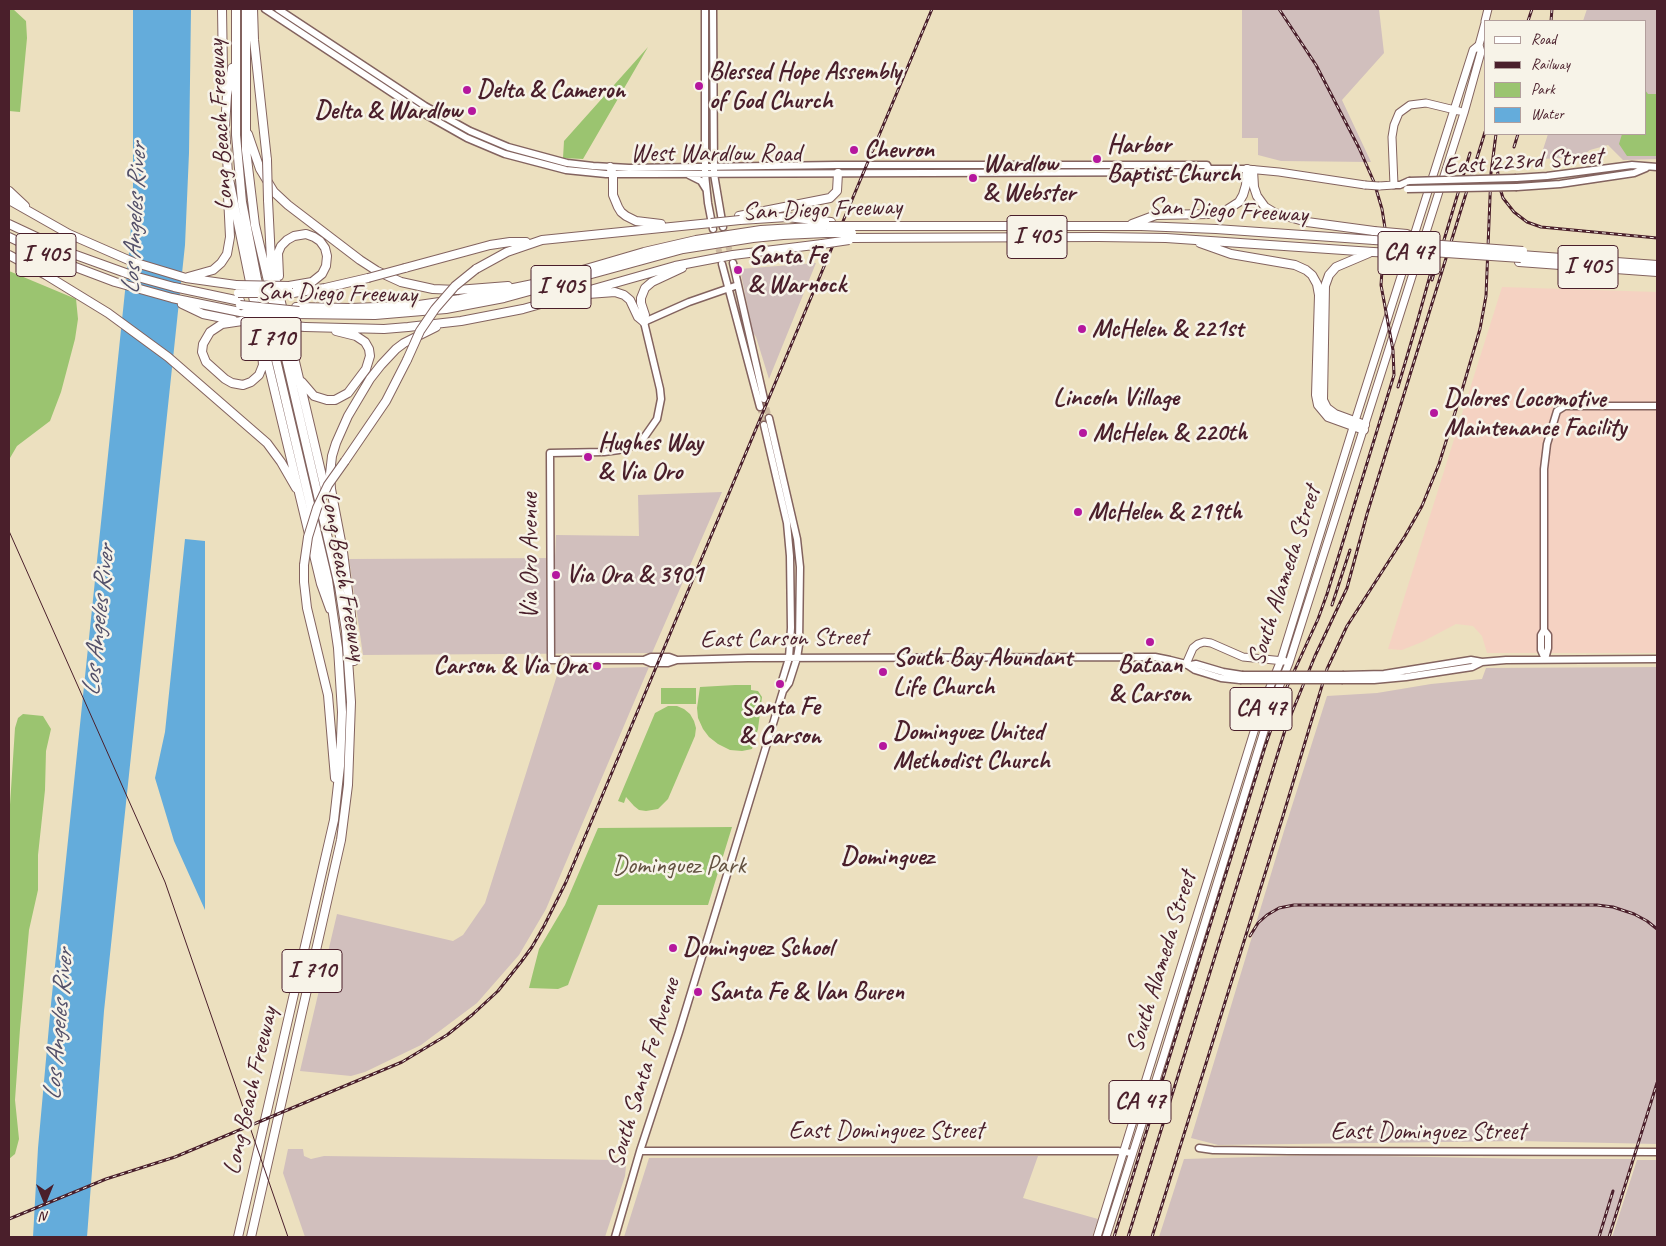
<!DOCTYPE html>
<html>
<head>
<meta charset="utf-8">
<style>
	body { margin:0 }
	#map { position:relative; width:1666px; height:1246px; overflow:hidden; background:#ece0bf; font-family:Caveat,sans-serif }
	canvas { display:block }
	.frame { position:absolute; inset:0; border:10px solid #4a1f2b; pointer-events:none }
	.legend { position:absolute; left:1484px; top:20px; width:162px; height:115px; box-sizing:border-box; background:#f7f3e8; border:1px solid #b29e9c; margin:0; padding:6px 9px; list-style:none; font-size:15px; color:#4a1f2b }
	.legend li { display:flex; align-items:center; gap:10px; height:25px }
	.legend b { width:25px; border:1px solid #b29e9c }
	.north { position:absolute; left:20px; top:1176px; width:50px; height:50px; -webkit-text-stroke:4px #f7f3e8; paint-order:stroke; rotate:180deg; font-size:14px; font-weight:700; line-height:20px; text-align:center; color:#4a1f2b }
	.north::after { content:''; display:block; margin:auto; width:18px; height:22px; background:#4a1f2b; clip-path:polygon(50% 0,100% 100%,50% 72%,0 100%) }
</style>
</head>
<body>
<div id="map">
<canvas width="1666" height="1246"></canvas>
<div class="frame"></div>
<ul class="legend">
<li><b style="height:6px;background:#fff"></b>Road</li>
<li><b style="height:6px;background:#4a1f2b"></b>Railway</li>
<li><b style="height:14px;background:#9bc470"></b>Park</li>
<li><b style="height:14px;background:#64acdb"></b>Water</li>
</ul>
<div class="north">N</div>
</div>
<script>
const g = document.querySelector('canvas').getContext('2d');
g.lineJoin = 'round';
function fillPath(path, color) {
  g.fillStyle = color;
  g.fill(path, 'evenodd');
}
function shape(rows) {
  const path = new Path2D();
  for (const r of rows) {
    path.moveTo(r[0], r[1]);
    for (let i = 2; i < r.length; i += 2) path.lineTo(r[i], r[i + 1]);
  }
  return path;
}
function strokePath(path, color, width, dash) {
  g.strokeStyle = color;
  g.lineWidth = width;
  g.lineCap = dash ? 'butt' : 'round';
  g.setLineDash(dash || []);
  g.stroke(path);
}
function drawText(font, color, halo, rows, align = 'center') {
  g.font = font + ' Caveat,sans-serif';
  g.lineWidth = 5;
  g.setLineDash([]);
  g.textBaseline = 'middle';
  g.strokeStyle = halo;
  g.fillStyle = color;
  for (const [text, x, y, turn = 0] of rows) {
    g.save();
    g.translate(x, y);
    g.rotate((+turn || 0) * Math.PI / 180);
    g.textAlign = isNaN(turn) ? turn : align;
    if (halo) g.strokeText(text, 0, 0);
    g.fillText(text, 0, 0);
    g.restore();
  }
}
const built = shape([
	[1502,287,1657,292,1657,653,1487,653,1482,636,1473,626,1456,624,1422,642,1402,650,1388,649]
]);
const industrial = shape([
	[1242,9,1379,9,1384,53,1342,100,1371,162,1281,161,1258,155,1258,138,1242,138],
	[1587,9,1657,9,1657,159,1623,160,1608,145,1590,150,1581,157,1540,159,1548,134,1645,134,1645,21,1583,21],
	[816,263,769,379,756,337,753,333,740,269],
	[722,492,652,653,363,655,349,559,555,558,556,535,639,536,638,495],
	[649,667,546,909,519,955,477,1003,421,1045,365,1072,351,1076,300,1071,337,914,453,941,463,935,485,903,558,672,561,669],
	[1657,667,1657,1144,1519,1141,1218,1145,1191,1138,1284,831,1327,696,1377,693,1431,684,1482,679,1486,668],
	[288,1149,303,1149,304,1156,311,1159,324,1156,619,1160,625,1163,626,1166,625,1176,605,1237,305,1237,283,1173],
	[1326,1155,1532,1159,1633,1159,1609,1237,1159,1237,1184,1159],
	[1038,1156,1023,1198,1098,1219,1092,1237,624,1237,649,1158],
	[1637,1160,1657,1160,1657,1237,1612,1237]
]);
const green = shape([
	[9,9,13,9,26,21,27,38,20,112,9,111],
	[648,47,583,159,563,158,564,141],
	[1645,90,1648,94,1657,94,1657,156,1627,156,1619,144,1622,134,1645,134],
	[9,271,76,299,78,319,75,339,61,392,50,421,17,446,10,458,9,458],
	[735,685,751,685,751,690,758,691,762,697,758,729,752,749,742,751,730,750,718,744,709,737,703,729,698,718,697,708,700,687],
	[661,688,696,688,696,704,661,704],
	[668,706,677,706,684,709,690,714,694,721,696,728,695,736,668,799,658,809,646,811,639,810,634,806,626,797,624,803,618,801,655,713],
	[23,714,43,716,51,729,46,751,45,790,38,855,38,890,29,930,20,1029,15,1100,19,1139,15,1154,9,1159,9,820,15,728,18,718],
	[732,827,708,905,598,905,568,985,558,989,529,988,539,949,565,905,598,828]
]);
const water = shape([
	[133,9,191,9,189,153,185,245,104,1011,87,1237,33,1237,38,1148,51,1004,130,243,133,188],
	[185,539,205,541,205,910,174,841,155,778,165,732]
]);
const secondaryTunnel = shape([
	[723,227,732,259],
	[716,240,722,262],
	[764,399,769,418],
	[760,407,764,425]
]);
const secondary = shape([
	[265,9,421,112,467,138,505,154,566,170,606,174,648,174,1205,172,1209,169,1247,169],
	[278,9,425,106,470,131,508,147,567,163,593,166,629,168,836,165,1207,165,1209,169],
	[705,9,705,174,708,203,713,229],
	[713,9,714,174,723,227],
	[689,175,701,181,706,189],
	[1516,178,1547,176,1632,165,1657,167],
	[1394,185,1400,185,1409,181],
	[1517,187,1560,184,1634,173,1646,168],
	[733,263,764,399],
	[722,264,760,407],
	[769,418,797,539,800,567,799,645,797,658,789,683,783,691],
	[1544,630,1541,635,1541,650,1545,659],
	[1545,659,1548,648,1548,635,1544,630,1544,469,1547,444,1557,411,1565,406,1657,406],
	[644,660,651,663,668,663,677,660,748,658,1155,657,1170,660,1186,664,1195,670,1221,678,1240,680],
	[677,660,669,657,651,657,644,660,551,660,550,453,604,452,619,450,632,446,643,439,657,419,661,399,660,389,644,322,689,302,738,285],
	[1190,665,1196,664,1223,672,1242,675],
	[1344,675,1384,674,1471,660,1482,662],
	[1343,680,1374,680,1406,677,1472,667,1482,662,1506,660,1657,659],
	[1199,1148,1213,1150,1289,1151,1657,1152],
	[640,1151,1118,1151,1132,1153],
	[615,1237,640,1151,679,1032,783,691,782,681,789,658,791,628,790,556,787,523,764,425]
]);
const primary = shape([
	[1485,21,1488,9],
	[1247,169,1279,172,1365,185],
	[1379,186,1394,185,1392,137,1394,125,1399,113,1410,105,1426,103,1459,111],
	[1186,664,1193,648,1198,644,1204,642,1211,643,1243,657,1284,661],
	[1097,1237,1261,709,1281,660,1355,421,1473,50,1479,45],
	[1106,1237,1164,1055,1273,702,1289,663,1464,113,1481,52,1479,45,1485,23]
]);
const highway = shape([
	[222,9,223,73,226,89],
	[236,9,236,135,242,202,257,279,328,580,338,648,342,712,340,766,334,820,238,1237],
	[246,9,246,150,255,225,339,586,346,631,351,702,348,785,341,840,251,1237],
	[253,9,254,40,267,160],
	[232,68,227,95,225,127,228,174,259,326,321,584,330,609],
	[248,134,260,169,274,192,288,205,360,260,377,271,401,282,433,289,457,290,508,286],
	[610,167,613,174,613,195,618,207,621,212,626,216,636,221,661,224],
	[1253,170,1254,187,1257,196,1265,207,1275,213,1307,222,1374,231],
	[9,191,25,206],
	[9,200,69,234,133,262,186,278,236,285],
	[268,200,271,260,326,493],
	[739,216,830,198,837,191,838,173],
	[740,220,787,217,831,222],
	[9,224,73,254,134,276,174,287,240,301],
	[1132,224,1156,215,1209,214,1225,211,1239,202,1243,195,1246,185,1247,169],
	[855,226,1141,226,1216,229,1374,240],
	[9,237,62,262,115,282,172,298,245,313],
	[850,238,1098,237,1166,238,1373,252],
	[1200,243,1231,254,1295,265,1306,270,1312,275,1317,284,1319,295,1316,395,1318,405,1328,417,1364,430],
	[1393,253,1407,254],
	[9,255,46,275,108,313,168,357,267,443,281,462,296,488],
	[1521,255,1657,265],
	[1519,262,1657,272],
	[405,268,490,245,510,242,526,242],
	[476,269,507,252,542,240,711,223],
	[279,276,278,253,281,246,287,240,294,236,306,234,314,237,320,241,325,248,327,256,326,266,322,274,312,282,289,286],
	[188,277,213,270,221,263,227,254,230,237,228,196],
	[293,293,325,288,368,278],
	[588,294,615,292,624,295,630,300,638,317,644,322],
	[182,304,203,314,233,320],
	[296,307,350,308,378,307,419,305,460,299,538,283,644,252,696,240,761,230,829,226],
	[295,314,375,315,446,309,504,298,683,249,753,238,783,235,826,233],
	[242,321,222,324,210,332,203,344,202,352,206,362,225,379,232,383,243,385,251,382,259,375,263,365,262,352],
	[644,322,645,315,641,303,641,298,645,288,652,282,682,268],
	[305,327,384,329,408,327,461,321,523,309,675,266,733,255,822,244],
	[302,382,314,396,327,400,335,400,348,393,366,369,370,356,369,349,365,342,356,336,336,331],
	[1365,425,1335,414,1327,408,1323,400,1325,286,1329,275,1336,267,1369,253],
	[345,461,386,401,407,360],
	[304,565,304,582,307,608,328,695,335,778],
	[354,661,351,615,343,552,331,489,330,474,332,456,336,443,348,416,370,379,381,365,396,349,404,343,436,327]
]);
const tram = shape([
	[9,531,165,882,288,1237]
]);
const rail = shape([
	[1528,21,1532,9],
	[1551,21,1552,9],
	[1514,147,1518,134],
	[1497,165,1499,185,1503,198,1514,212,1527,222,1541,227,1657,238],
	[1432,280,1470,153],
	[1398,387,1418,319,1431,272],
	[1332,605,1350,550],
	[1250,936,1258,923,1267,915,1279,908,1294,905,1597,905,1613,907,1634,914,1647,921,1657,929],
	[9,1219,106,1179,175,1157,402,1062,447,1035,472,1015,498,991,521,962,532,947,544,926,566,882,932,9],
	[1114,1237,1265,747,1281,700,1318,619,1327,594,1394,375,1393,350,1381,285,1385,228,1382,209,1374,182,1359,148,1316,65,1279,9],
	[1128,1237,1286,727,1315,656,1347,588,1367,514,1485,132],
	[1152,1237,1283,816,1327,669,1347,626,1405,536,1422,506,1439,464,1463,387,1480,329,1486,296,1491,173,1496,134],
	[1599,1237,1613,1191],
	[1609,1237,1657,1083]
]);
const secondaryBridge = shape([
	[1409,181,1516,178],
	[1407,189,1517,187],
	[1242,675,1344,675],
	[1240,680,1343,680]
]);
const primaryBridge = shape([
	[1365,185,1379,186]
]);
const highwayBridge = shape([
	[267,160,268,200],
	[711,223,740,220],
	[829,226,855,226],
	[1374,231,1407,234,1424,242],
	[826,233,852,233],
	[1374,240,1523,251],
	[822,244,849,240],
	[1373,252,1393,253,1401,250,1521,258],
	[368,278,405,268],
	[236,285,289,286],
	[238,293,293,293],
	[240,305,299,311],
	[245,313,296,318],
	[242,321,305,327],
	[407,360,420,331,435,309,455,286,476,269],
	[304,565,308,537,317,508,328,485,345,461]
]);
const markers = [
	[699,86,5,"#b5179e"],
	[467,90,5,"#b5179e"],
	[472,111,5,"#b5179e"],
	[854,150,5,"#b5179e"],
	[1097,159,5,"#b5179e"],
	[973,178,5,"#b5179e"],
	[738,270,5,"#b5179e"],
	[1082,329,5,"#b5179e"],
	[1434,413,5,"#b5179e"],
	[1083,433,5,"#b5179e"],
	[588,457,5,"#b5179e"],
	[1078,512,5,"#b5179e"],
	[556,575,5,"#b5179e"],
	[1150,642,5,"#b5179e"],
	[597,666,5,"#b5179e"],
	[883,672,5,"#b5179e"],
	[780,684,5,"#b5179e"],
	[883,746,5,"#b5179e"],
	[673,948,5,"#b5179e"],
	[698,992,5,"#b5179e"]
];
const shields = [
	[1037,237,60],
	[1409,253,62],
	[46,255,60],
	[1588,267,60],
	[561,287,60],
	[271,339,60],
	[1261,709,62],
	[312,971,60],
	[1140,1102,62]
];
const shieldNames = [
	["I 405",1037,237],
	["CA 47",1409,253],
	["I 405",46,255],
	["I 405",1588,267],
	["I 405",561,287],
	["I 710",271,339],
	["CA 47",1261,709],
	["I 710",312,971],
	["CA 47",1140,1102]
];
const poiNames = [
	["Blessed Hope Assembly",709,72],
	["of God Church",709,101],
	["Delta & Cameron",477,90],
	["Delta & Wardlow",462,111,"right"],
	["Harbor",1107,145],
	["Baptist Church",1107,174],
	["Chevron",864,150],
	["Wardlow",983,164],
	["& Webster",983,193],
	["Santa Fe",748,256],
	["& Warnock",748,285],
	["McHelen & 221st",1092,329],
	["Dolores Locomotive",1444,399],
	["Maintenance Facility",1444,428],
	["McHelen & 220th",1093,433],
	["Hughes Way",598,443],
	["& Via Oro",598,472],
	["McHelen & 219th",1088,512],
	["Via Ora & 3901",566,575],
	["South Bay Abundant",893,658],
	["Life Church",893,687],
	["Bataan",1150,665,"center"],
	["& Carson",1150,694,"center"],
	["Carson & Via Ora",587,666,"right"],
	["Santa Fe",780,707,"center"],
	["& Carson",780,736,"center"],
	["Dominguez United",893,732],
	["Methodist Church",893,761],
	["Dominguez School",683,948],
	["Santa Fe & Van Buren",708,992]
];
const streetNames = [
	["Long Beach Freeway",221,125,-93],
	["West Wardlow Road",716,154],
	["East 223rd Street",1523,162,-4],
	["San Diego Freeway",822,210,-2],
	["San Diego Freeway",1228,211,3],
	["San Diego Freeway",337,294,1],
	["Via Oro Avenue",530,556,-90],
	["Long Beach Freeway",343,576,80],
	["South Alameda Street",1285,576,-72],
	["East Carson Street",784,639,-1],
	["South Alameda Street",1162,962,-73],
	["South Santa Fe Avenue",644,1073,-73],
	["Long Beach Freeway",251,1091,-77],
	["East Dominguez Street",886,1131],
	["East Dominguez Street",1428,1132]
];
const parkNames = [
	["Dominguez Park",679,866]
];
const waterNames = [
	["Los Angeles River",135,219,-87],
	["Los Angeles River",99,621,-84],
	["Los Angeles River",59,1025,-85]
];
const neighbourhoodNames = [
	["Lincoln Village",1116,398],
	["Dominguez",887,857]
];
fillPath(built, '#f5d2c2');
fillPath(industrial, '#d1bfbd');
fillPath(green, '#9bc470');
fillPath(water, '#64acdb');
strokePath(secondaryTunnel, '#ccb9a1', 6, [6, 3]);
strokePath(secondary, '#83635f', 9);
strokePath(primary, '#83635f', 9);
strokePath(highway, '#83635f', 10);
strokePath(secondary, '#fff', 6);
strokePath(primary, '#fff', 7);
strokePath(highway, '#fff', 8);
strokePath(tram, '#4a1f2b', 1);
strokePath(rail, '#4a1f2b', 3);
strokePath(rail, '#f7f3e8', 1, [4]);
strokePath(secondaryBridge, '#83635f', 9, []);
strokePath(primaryBridge, '#83635f', 9, []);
strokePath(highwayBridge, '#83635f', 10, []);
strokePath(secondaryBridge, '#fff', 6);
strokePath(primaryBridge, '#fff', 7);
strokePath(highwayBridge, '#fff', 8);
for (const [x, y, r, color] of markers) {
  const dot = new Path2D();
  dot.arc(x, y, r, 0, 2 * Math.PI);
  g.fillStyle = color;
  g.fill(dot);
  strokePath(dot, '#f7f3e8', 2);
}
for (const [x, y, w] of shields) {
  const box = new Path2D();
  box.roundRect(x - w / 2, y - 21.5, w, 43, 4);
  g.fillStyle = '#f7f3e8';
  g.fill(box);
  strokePath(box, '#4a1f2b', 1);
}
drawText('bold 24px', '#4a1f2b', null, shieldNames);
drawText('bold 25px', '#4a1f2b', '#f7f3e8', poiNames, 'left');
drawText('25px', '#4a1f2b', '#f7f3e8', streetNames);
drawText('25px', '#625140', '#f7f3e8', parkNames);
drawText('italic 26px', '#535069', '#f7f3e8', waterNames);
drawText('bold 26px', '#4a1f2b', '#f7f3e8', neighbourhoodNames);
</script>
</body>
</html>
